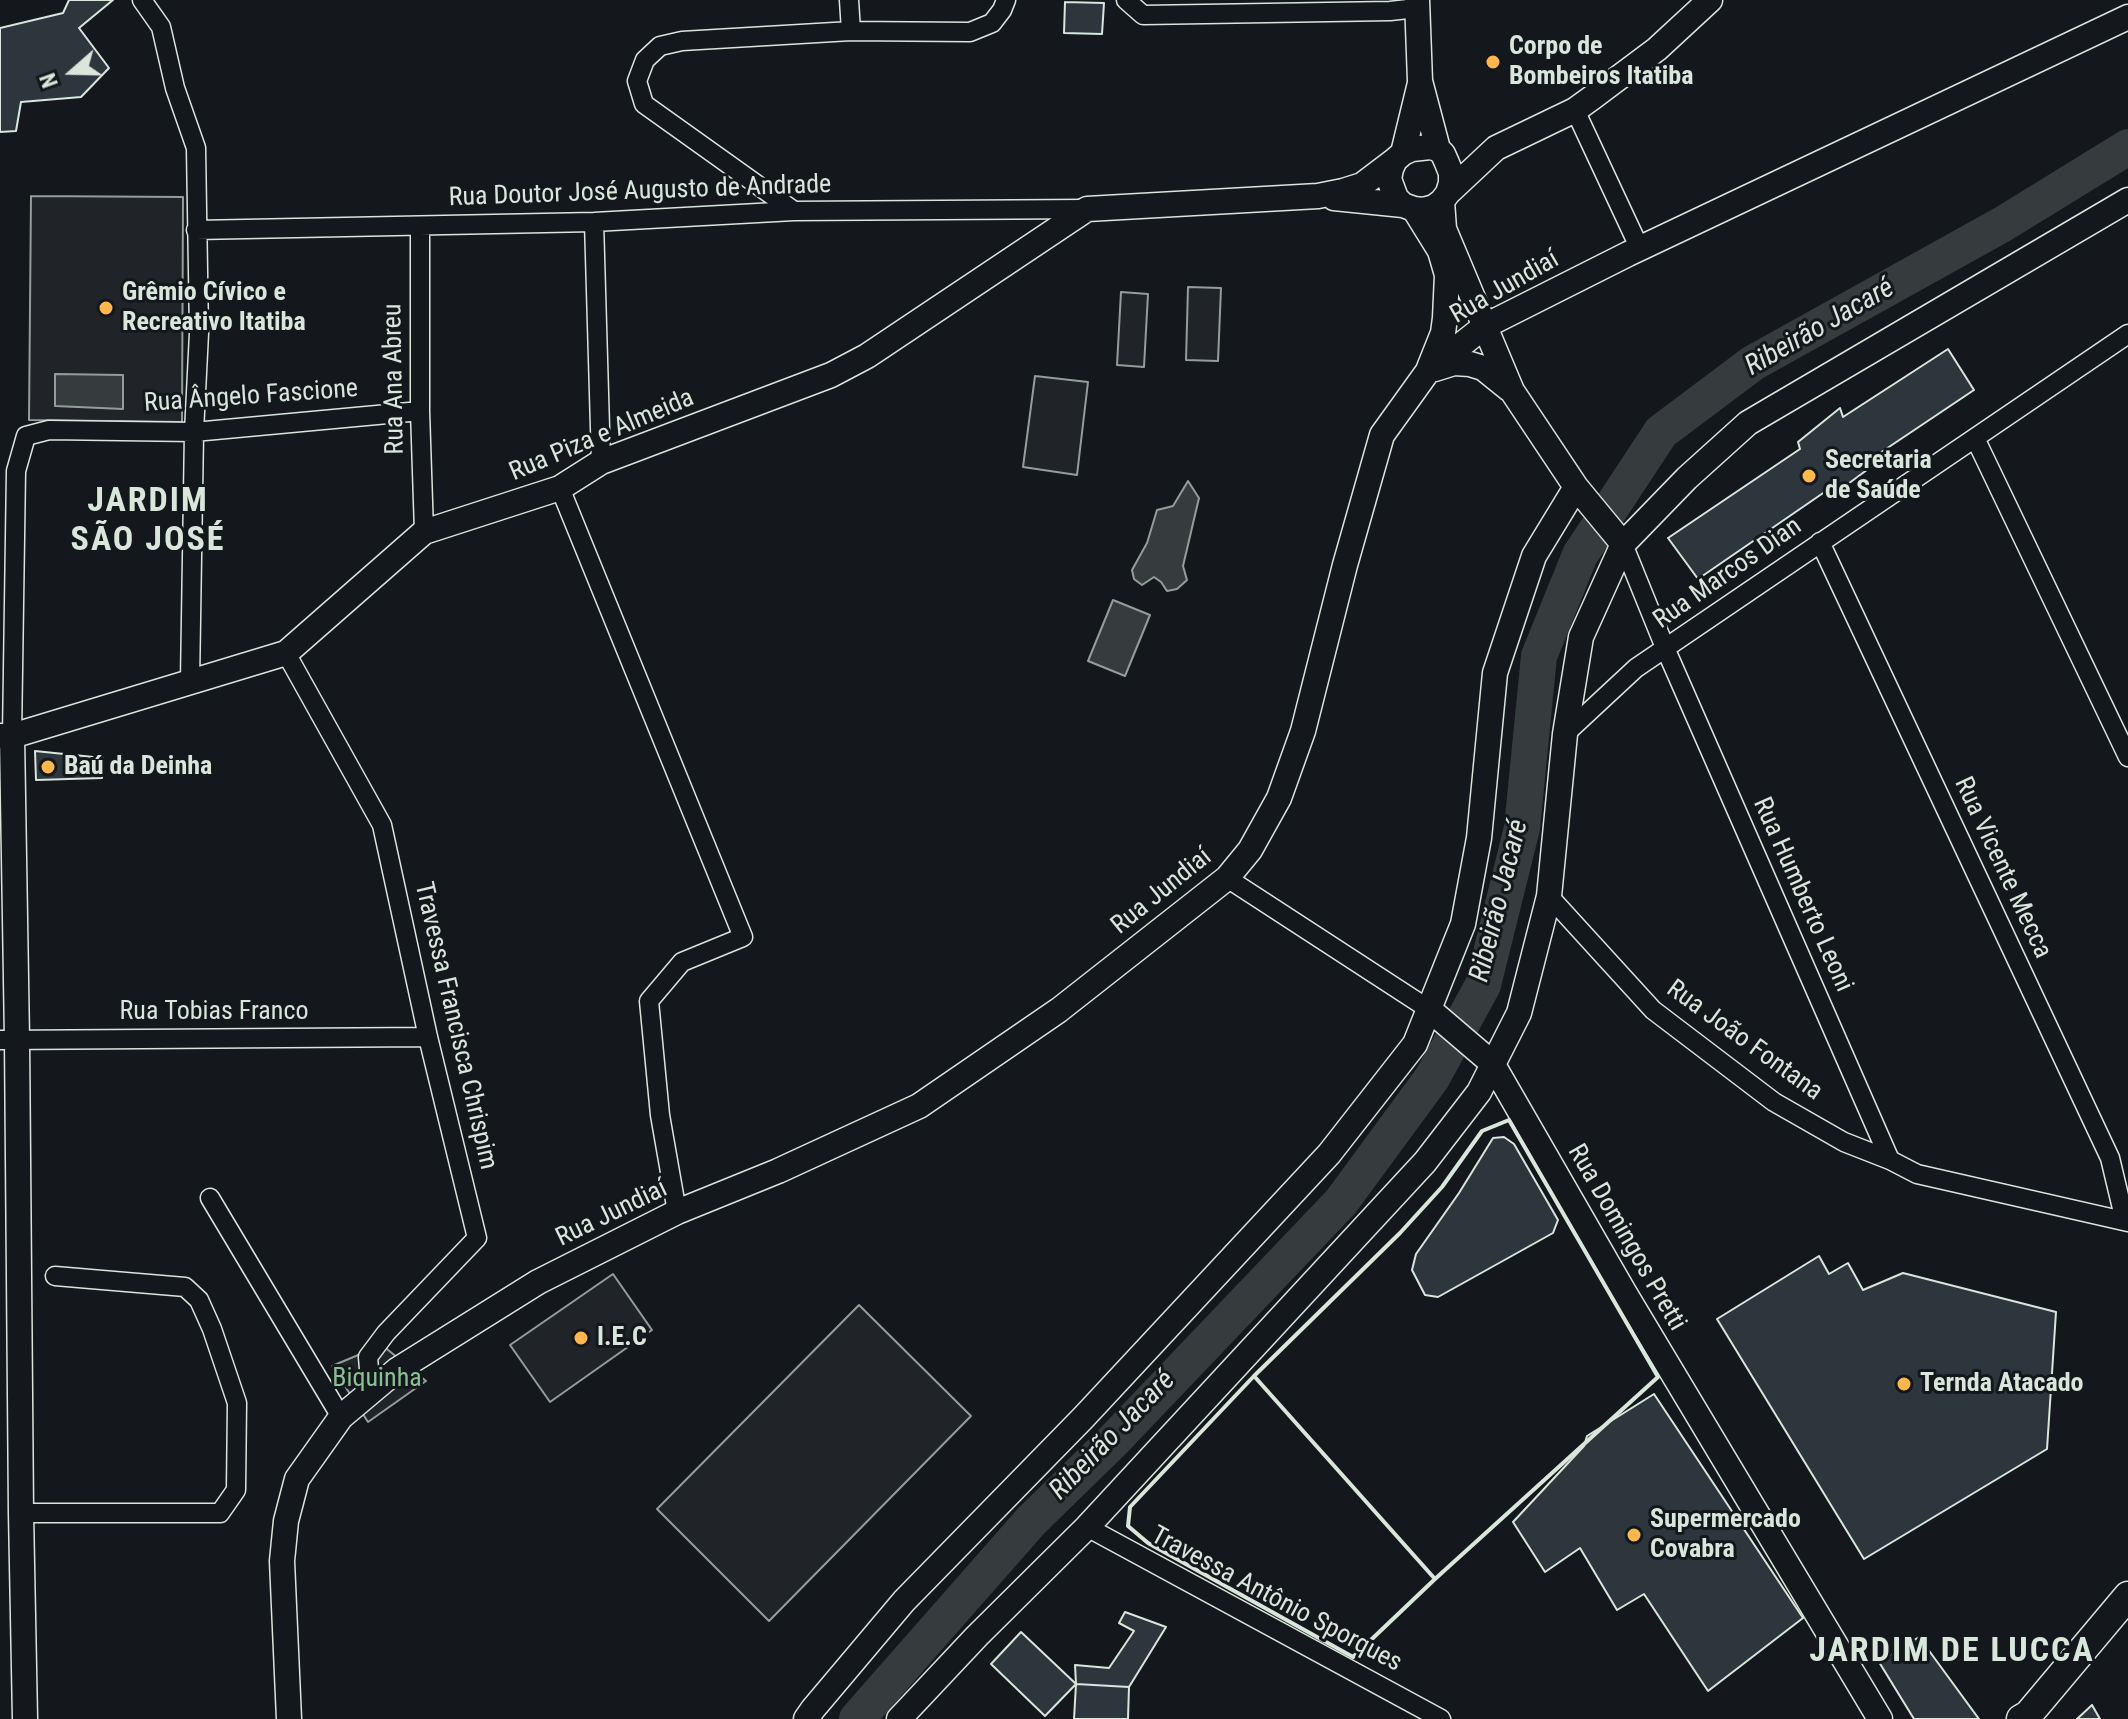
<!DOCTYPE html>
<html>
<head>
<meta charset="utf-8">
<style>
	body { margin:0 }
	#map { position:relative; width:2128px; height:1719px; overflow:hidden; background:#14181c; font-family:"Roboto Condensed",sans-serif }
	canvas { display:block }
	.north { position:absolute; left:32px; top:32px; width:80px; height:80px; -webkit-text-stroke:6px #14181c; paint-order:stroke; rotate:250deg; font-size:22px; font-weight:700; line-height:32px; text-align:center; color:#d8e6dc }
	.north::after { content:''; display:block; margin:auto; width:28px; height:36px; background:#d8e6dc; clip-path:polygon(50% 0,100% 100%,50% 72%,0 100%) }
</style>
</head>
<body>
<div id="map">
<canvas width="2128" height="1719"></canvas>
<div class="north">N</div>
</div>
<script>
const g = document.querySelector('canvas').getContext('2d');
g.lineJoin = 'round';
function fillPath(path, color) {
  g.fillStyle = color;
  g.fill(path, 'evenodd');
}
function shape(rows) {
  const path = new Path2D();
  for (const r of rows) {
    path.moveTo(r[0], r[1]);
    for (let i = 2; i < r.length; i += 2) path.lineTo(r[i], r[i + 1]);
  }
  return path;
}
function strokePath(path, color, width, dash) {
  g.strokeStyle = color;
  g.lineWidth = width;
  g.lineCap = dash ? 'butt' : 'round';
  g.setLineDash(dash || []);
  g.stroke(path);
}
function drawText(font, color, halo, rows, align = 'center') {
  g.font = font + ' "Roboto Condensed",sans-serif';
  g.lineWidth = 6;
  g.setLineDash([]);
  g.textBaseline = 'middle';
  g.strokeStyle = halo;
  g.fillStyle = color;
  for (const [text, x, y, turn = 0] of rows) {
    g.save();
    g.translate(x, y);
    g.rotate((+turn || 0) * Math.PI / 180);
    g.textAlign = isNaN(turn) ? turn : align;
    if (halo) g.strokeText(text, 0, 0);
    g.fillText(text, 0, 0);
    g.restore();
  }
}
const green = shape([
	[31,196,183,197,182,422,29,420,31,196],
	[1188,287,1221,288,1218,361,1186,360,1188,287],
	[1121,292,1148,294,1144,367,1117,365,1121,292],
	[1035,376,1088,382,1077,475,1023,467,1035,376],
	[613,1274,652,1330,550,1402,510,1345,613,1274],
	[859,1305,971,1416,769,1621,657,1509,859,1305],
	[382,1345,426,1381,368,1422,332,1366,382,1345]
]);
const water = shape([
	[55,374,123,375,123,409,55,406,55,374],
	[1188,481,1199,498,1183,566,1187,580,1177,589,1167,591,1161,582,1154,577,1142,585,1134,579,1132,570,1147,543,1157,510,1173,506,1188,481],
	[1113,600,1150,615,1125,676,1088,661,1113,600]
]);
const river = shape([
	[857,1719,1031,1521,1114,1440,1341,1202,1432,1078,1483,985,1522,828,1539,656,1580,555,1661,432,1753,363,2003,224,2128,147]
]);
const building = shape([
	[69,0,113,0,79,28,109,68,81,97,21,102,16,131,0,132,0,28,63,13,69,0],
	[1065,2,1104,3,1102,34,1064,33,1065,2],
	[1948,349,1974,390,1871,459,1875,464,1833,495,1829,489,1698,579,1668,538,1800,449,1798,442,1840,408,1843,417,1948,349],
	[35,751,103,758,102,778,36,780,35,751],
	[1504,1137,1514,1144,1558,1220,1553,1233,1438,1297,1425,1295,1412,1270,1416,1254,1459,1193,1493,1138,1504,1137],
	[1819,1256,1829,1274,1848,1263,1863,1290,1903,1273,2056,1312,2047,1449,1864,1559,1717,1319,1819,1256],
	[1654,1394,1803,1618,1708,1691,1644,1594,1617,1610,1580,1548,1545,1572,1513,1522,1584,1446,1587,1436,1654,1394],
	[1125,1612,1166,1627,1129,1687,1076,1684,1075,1665,1109,1668,1134,1631,1119,1623,1125,1612],
	[1021,1632,1076,1684,1045,1716,991,1664,1021,1632],
	[1919,1637,1979,1719,1914,1719,1879,1662,1919,1637],
	[1076,1684,1129,1687,1128,1719,1074,1719,1076,1684],
	[2092,1705,2100,1719,2077,1719,2092,1705]
]);
const street = shape([
	[142,0,161,27,175,88,196,148,199,333,194,432,190,681],
	[849,0,851,31],
	[1126,0,1143,15,1390,11,1417,8],
	[1575,110,1640,249],
	[794,211,644,104,637,81,645,60,660,46,682,41,851,31,970,32,992,23,1002,10,1006,0],
	[594,222,601,462],
	[420,226,420,411,424,532],
	[196,230,594,222,794,211,1087,209],
	[1975,438,2128,757],
	[560,488,743,937,682,962,649,1001,660,1115,677,1212],
	[1820,542,2110,1158,2125,1221],
	[1623,544,1666,650,1890,1160],
	[286,653,382,825,428,1037,477,1238,386,1333,368,1357,371,1393],
	[1565,734,1636,668,2128,334],
	[12,736,16,471,26,436,49,430,194,432,420,411],
	[1227,878,1430,1010],
	[1549,896,1653,1010,1774,1102,1844,1142,1890,1160,1917,1174,2128,1222],
	[0,1040,428,1037],
	[210,1198,341,1417],
	[21,1513,220,1513,236,1490,237,1403,212,1329,199,1300,185,1287,55,1276],
	[1087,1527,1441,1719]
]);
const secondary = shape([
	[1417,0,1420,81,1438,149,1443,154,1447,163,1451,173,1451,183,1448,193,1442,201,1434,207,1423,210,1414,209,1403,205,1396,198,1389,179,1391,169,1395,160,1403,153,1412,149,1430,147,1438,149],
	[1403,153,1420,83],
	[1448,193,1496,148,1575,110,1593,97,1657,49,1710,0],
	[1334,198,1403,205],
	[1442,201,1444,229,1512,391,1576,487,1623,544],
	[1414,209,1440,251,1447,275,1445,318,1443,333,1429,368],
	[1435,369,1454,363,1470,364,1483,368,1509,389],
	[0,736,12,736,286,653,424,532,560,488,601,462,831,375,867,356,1087,209,1318,196,1343,191,1362,185,1395,160],
	[12,736,17,1040,21,1513,25,1719],
	[1430,1010,1492,1063,1624,1292,1880,1719],
	[289,1719,282,1561,286,1521,297,1479,341,1417,397,1370,538,1282,677,1212,778,1171,919,1106,1059,1010,1227,878,1250,850,1279,798,1303,731,1345,565,1382,435,1428,371,1485,326,1628,254,2128,17],
	[806,1719,813,1709,904,1601,1083,1418,1329,1154,1415,1044,1463,924,1479,838,1495,673,1534,556,1576,487],
	[899,1719,977,1636,1087,1527,1425,1162,1479,1092,1519,1013,1549,896,1565,734,1581,637,1623,544,1687,478,1748,423,2128,200]
]);
const primary = shape([
	[2021,1719,2028,1715,2128,1596]
]);
const wall = shape([
	[1509,1120,1658,1377,1435,1579,1254,1376,1400,1233,1442,1187,1482,1131,1509,1120],
	[1254,1376,1435,1579,1353,1657,1148,1543,1128,1526,1130,1507,1254,1376]
]);
const markers = [
	[1493,62,8,"#ffb74d"],
	[106,308,8,"#ffb74d"],
	[1809,476,8,"#ffb74d"],
	[48,767,8,"#ffb74d"],
	[581,1338,8,"#ffb74d"],
	[1904,1384,8,"#ffb74d"],
	[1634,1535,8,"#ffb74d"]
];
const poiNames = [
	["Corpo de",1509,47],
	["Bombeiros Itatiba",1509,77],
	["Grêmio Cívico e",122,293],
	["Recreativo Itatiba",122,323],
	["Secretaria",1825,461],
	["de Saúde",1825,491],
	["Baú da Deinha",64,767],
	["I.E.C",597,1338],
	["Ternda Atacado",1920,1384],
	["Supermercado",1650,1520],
	["Covabra",1650,1550]
];
const streetNames = [
	["Rua Doutor José Augusto de Andrade",640,192,-2],
	["Rua Jundiaí",1505,288,-30],
	["Rua Ana Abreu",395,379,-91],
	["Rua Ângelo Fascione",251,397,-4],
	["Rua Piza e Almeida",602,436,-23],
	["Rua Marcos Dian",1728,574,-35],
	["Rua Vicente Mecca",2002,868,65],
	["Rua Jundiaí",1162,892,-39],
	["Rua Humberto Leoni",1802,895,66],
	["Rua Tobias Franco",214,1012],
	["Travessa Francisca Chrispim",455,1026,77],
	["Rua João Fontana",1744,1041,36],
	["Rua Jundiaí",612,1214,-26],
	["Rua Domingos Pretti",1626,1238,60],
	["Travessa Antônio Sporques",1276,1600,28]
];
const parkNames = [
	["Biquinha",377,1379]
];
const waterNames = [
	["Ribeirão Jacaré",1820,328,-30],
	["Ribeirão Jacaré",1500,901,-76],
	["Ribeirão Jacaré",1113,1436,-46]
];
const districtNames = [
	["JARDIM",148,502],
	["SÃO JOSÉ",148,541],
	["JARDIM DE LUCCA",1952,1652]
];
fillPath(green, '#202428');
strokePath(green, '#939e99', 2);
fillPath(water, '#363b3e');
strokePath(water, '#939e99', 2);
strokePath(river, '#363b3e', 36);
fillPath(building, '#2c363c');
strokePath(building, '#d8e6dc', 2);
strokePath(street, '#d8e6dc', 21);
strokePath(secondary, '#d8e6dc', 27);
strokePath(primary, '#d8e6dc', 31);
strokePath(street, '#14181c', 18);
strokePath(secondary, '#14181c', 24);
strokePath(primary, '#14181c', 28);
strokePath(wall, '#d8e6dc', 4);
for (const [x, y, r, color] of markers) {
  const dot = new Path2D();
  dot.arc(x, y, r, 0, 2 * Math.PI);
  g.fillStyle = color;
  g.fill(dot);
  strokePath(dot, '#14181c', 3);
}
drawText('bold 26px', '#d8e6dc', '#14181c', poiNames, 'left');
drawText('26px', '#d8e6dc', '#14181c', streetNames);
drawText('26px', '#8ac095', '#14181c', parkNames);
drawText('italic 28px', '#d8e6dc', '#14181c', waterNames);
g.letterSpacing = '2px';
drawText('bold 34px', '#d8e6dc', '#14181c', districtNames);
g.letterSpacing = '0px';
</script>
</body>
</html>
